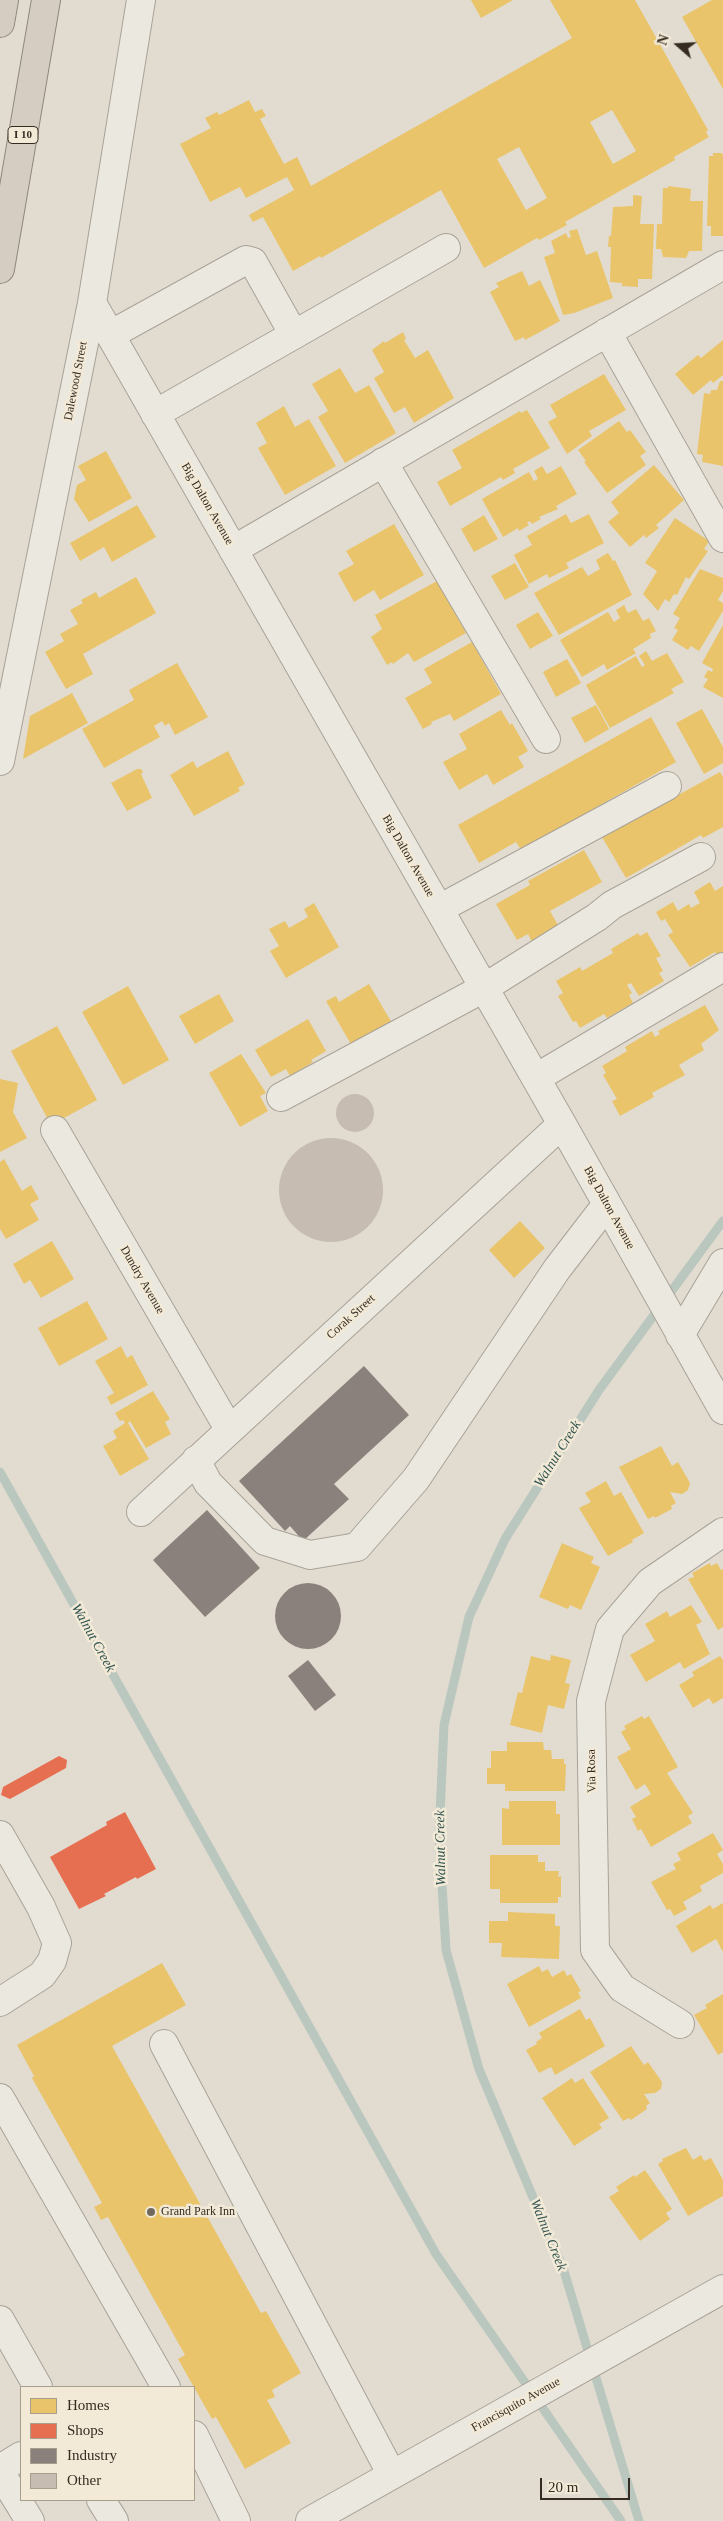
<!DOCTYPE html>
<html>
<head>
<meta charset="utf-8">
<style>
	body { margin:0 }
	#map { position:relative; width:723px; height:2521px; overflow:hidden; background:#e2dcd0; font-family:"Times New Roman",serif }
	canvas { display:block }
	.legend { position:absolute; left:20px; top:2386px; width:175px; height:115px; box-sizing:border-box; background:#f2ead7; border:1px solid #a79e8e; margin:0; padding:6px 9px; list-style:none; font-size:15px; color:#362b21 }
	.legend li { display:flex; align-items:center; gap:10px; height:25px }
	.legend b { width:25px; border:1px solid #a79e8e }
	.north { position:absolute; left:653px; top:20px; width:50px; height:50px; -webkit-text-stroke:4px #f2ead7; paint-order:stroke; rotate:289deg; font-size:14px; font-weight:700; line-height:20px; text-align:center; color:#362b21 }
	.north::after { content:''; display:block; margin:auto; width:18px; height:22px; background:#362b21; clip-path:polygon(50% 0,100% 100%,50% 72%,0 100%) }
	.scale { position:absolute; left:540px; top:2478px; width:90px; height:22px; box-sizing:border-box; border:2px solid #362b21; border-top:0; padding-left:6px; font-size:15px; line-height:18px; white-space:nowrap; color:#362b21; -webkit-text-stroke:4px #f2ead7; paint-order:stroke }
</style>
</head>
<body>
<div id="map">
<canvas width="723" height="2521"></canvas>
<ul class="legend">
<li><b style="height:14px;background:#e9c46a"></b>Homes</li>
<li><b style="height:14px;background:#e76f51"></b>Shops</li>
<li><b style="height:14px;background:#8a817c"></b>Industry</li>
<li><b style="height:14px;background:#c6bcb1"></b>Other</li>
</ul>
<div class="north">N</div>
<div class="scale">20 m</div>
</div>
<script>
const g = document.querySelector('canvas').getContext('2d');
g.lineJoin = 'round';
function fillPath(path, color) {
  g.fillStyle = color;
  g.fill(path, 'evenodd');
}
function shape(rows) {
  const path = new Path2D();
  for (const r of rows) {
    if (r.length === 3) {
      path.moveTo(r[0] + r[2], r[1]);
      path.arc(r[0], r[1], r[2], 0, 2 * Math.PI);
      continue;
    }
    path.moveTo(r[0], r[1]);
    for (let i = 2; i < r.length; i += 2) path.lineTo(r[i], r[i + 1]);
  }
  return path;
}
function strokePath(path, color, width, dash) {
  g.strokeStyle = color;
  g.lineWidth = width;
  g.lineCap = dash ? 'butt' : 'round';
  g.setLineDash(dash || []);
  g.stroke(path);
}
function drawText(font, color, halo, rows, align = 'center') {
  g.font = font + ' "Times New Roman",serif';
  g.lineWidth = 5;
  g.setLineDash([]);
  g.textBaseline = 'middle';
  g.strokeStyle = halo;
  g.fillStyle = color;
  for (const [text, x, y, turn = 0] of rows) {
    g.save();
    g.translate(x, y);
    g.rotate((+turn || 0) * Math.PI / 180);
    g.textAlign = isNaN(turn) ? turn : align;
    if (halo) g.strokeText(text, 0, 0);
    g.fillText(text, 0, 0);
    g.restore();
  }
}
const homes = shape([
	[471,0,513,0,481,18],
	[550,0,635,0,708,130,706,132,709,137,674,157,675,160,565,222,567,225,539,240,537,238,484,268,441,190,321,258,320,256,293,271,263,217,253,222,249,215,294,190,287,177,246,198,240,187,210,202,180,144,211,128,205,118,217,112,219,115,249,100,255,112,262,109,266,116,260,119,284,164,297,157,311,186,572,38],
	[612,110,636,151,613,164,590,122],
	[519,147,547,198,526,210,497,159],
	[712,0,723,0,723,89,682,17],
	[713,153,722,153,723,156,723,236,711,236,711,226,707,226,709,156,713,156],
	[668,186,691,189,690,201,703,201,702,251,689,251,686,258,663,257,661,249,656,249,657,224,662,224,663,188,668,188],
	[633,195,642,196,640,224,654,224,652,279,638,279,638,287,622,286,622,283,610,282,611,247,608,247,609,236,611,236,613,207,633,206],
	[577,229,586,255,597,251,613,298,574,313,563,315,544,257,555,253,551,241,566,233,568,238,571,237,569,231],
	[522,271,529,286,540,280,560,321,525,340,524,337,515,341,490,292,499,287,496,283],
	[403,332,406,339,404,340,415,358,428,350,454,398,414,423,405,407,394,413,374,378,384,372,372,350,384,341,385,343],
	[723,340,723,375,713,383,711,380,693,395,675,374,698,355,701,358],
	[340,368,355,393,369,385,396,433,345,463,318,417,328,411,312,384],
	[604,374,626,410,589,431,592,436,567,454,548,422,557,417,550,405],
	[720,381,723,381,723,466,702,462,703,455,697,454,704,393,710,394,711,390,717,390],
	[284,406,295,427,309,419,336,466,285,495,258,448,267,443,256,423],
	[527,410,550,448,513,469,515,473,503,480,501,477,450,506,437,482,462,468,452,450,520,411,521,413],
	[619,421,627,432,630,430,646,452,640,456,646,465,607,493,584,462,586,461,578,450],
	[106,451,132,498,89,522,74,499,77,485,86,480,78,466],
	[654,465,684,500,656,525,659,528,646,538,644,535,630,547,608,522,619,513,611,502],
	[542,466,547,474,561,466,577,494,556,506,558,509,539,517,541,519,532,524,530,521,527,523,529,525,519,531,518,528,503,537,482,499,529,472,534,481,538,479,534,471],
	[137,505,156,537,112,562,104,547,80,561,70,543],
	[566,514,571,523,589,514,604,543,566,563,569,568,549,578,547,574,529,584,514,555,532,545,527,536],
	[484,515,498,539,474,552,461,529],
	[675,518,709,541,704,549,708,551,689,579,686,577,677,595,674,594,669,602,665,599,658,611,643,594,657,571,645,563],
	[394,524,424,575,380,600,374,590,354,602,338,573,354,564,346,551],
	[608,553,613,561,615,560,632,595,559,635,534,593,582,567,588,576,600,569,596,560],
	[515,563,529,587,505,600,491,576],
	[700,569,723,578,723,591,718,600,723,603,723,611,699,651,691,646,688,650,672,640,678,630,674,628,680,618,673,614],
	[136,577,156,613,83,654,93,674,66,689,45,652,64,641,60,634,78,624,70,610,83,603,81,600,96,592,99,598],
	[437,581,466,633,414,662,408,653,393,664,392,662,387,665,371,637,382,629,375,615],
	[624,605,628,613,636,609,643,621,649,618,656,631,650,634,651,638,633,649,636,653,607,670,604,664,582,677,560,640,608,612,614,622,620,618,616,610],
	[538,612,553,636,530,649,516,625],
	[723,625,723,698,703,687,708,679,704,677,708,670,712,672,713,669,702,663],
	[472,642,501,694,454,721,450,714,431,722,432,724,423,729,405,698,432,683,424,669],
	[646,651,652,661,667,653,684,682,671,689,674,693,610,728,586,685,636,656,642,667,645,665,639,656],
	[567,659,581,683,556,697,543,672],
	[177,663,208,717,175,735,169,723,165,726,162,721,154,726,160,737,104,768,82,729,134,700,129,690],
	[72,693,88,723,23,759,30,716],
	[596,705,609,729,585,743,571,718],
	[702,709,723,747,723,763,704,774,676,723],
	[501,710,510,725,512,723,528,751,518,757,524,767,493,785,487,774,459,790,443,762,467,749,459,734],
	[651,717,676,762,521,850,516,842,479,863,458,825],
	[228,751,245,784,238,788,240,791,194,816,170,775,193,761,197,768],
	[137,769,141,769,143,772,141,774,152,798,127,811,111,783],
	[720,772,723,777,723,827,703,838,701,835,626,878,602,837],
	[584,850,602,882,550,911,559,927,532,942,528,934,517,940,496,904,530,885,528,881],
	[710,882,715,891,723,886,723,952,717,956,715,952,690,967,668,935,673,932,665,919,661,921,656,912,673,902,678,911,689,904,691,908,700,903,694,892],
	[314,903,339,947,286,978,270,951,279,946,269,929,285,921,289,928,308,917,304,909],
	[647,932,661,956,656,958,663,971,659,973,664,981,639,996,631,983,627,985,632,993,629,995,633,1003,607,1018,604,1014,580,1028,576,1021,573,1022,558,996,563,993,556,981,580,967,582,971,613,953,611,949,638,933,640,936],
	[369,984,392,1023,352,1046,326,1001,336,996,339,1002],
	[128,986,169,1060,123,1085,82,1012],
	[219,994,234,1021,195,1044,179,1016],
	[705,1005,719,1030,701,1044,704,1050,679,1065,685,1075,652,1093,654,1097,620,1116,612,1101,617,1099,603,1075,606,1073,602,1066,627,1051,625,1047,652,1031,655,1037,660,1034,658,1031],
	[308,1019,326,1051,311,1060,313,1062,290,1076,286,1069,271,1077,255,1050],
	[57,1026,97,1100,51,1125,11,1051],
	[241,1054,266,1093,260,1096,268,1111,240,1127,209,1073],
	[0,1079,18,1083,13,1112,27,1138,0,1152],
	[4,1159,22,1191,31,1185,39,1199,30,1204,39,1220,6,1239,0,1229,0,1162],
	[520,1221,545,1248,514,1278,489,1250],
	[52,1241,74,1279,41,1298,30,1280,24,1284,13,1264],
	[87,1301,108,1339,59,1366,38,1328],
	[121,1346,127,1358,132,1355,148,1385,111,1405,107,1397,114,1393,95,1361],
	[153,1391,170,1419,165,1422,171,1434,146,1448,130,1421,128,1423,149,1459,120,1476,103,1446,117,1438,113,1431,125,1423,123,1420,120,1421,115,1413],
	[661,1446,672,1466,678,1462,690,1483,688,1490,682,1494,670,1492,676,1503,671,1506,672,1509,655,1518,654,1516,648,1519,619,1467],
	[606,1481,614,1496,621,1492,644,1533,632,1540,633,1542,608,1556,579,1508,591,1502,585,1493],
	[562,1543,594,1557,591,1563,600,1567,581,1610,570,1605,568,1609,539,1597],
	[710,1563,711,1566,717,1563,721,1570,723,1569,723,1627,718,1630,688,1579,694,1577,692,1573],
	[691,1605,702,1622,696,1625,710,1654,684,1669,680,1662,646,1682,630,1655,655,1641,645,1624,667,1611,670,1617],
	[551,1655,571,1660,565,1683,570,1684,564,1709,548,1705,542,1733,510,1725,518,1692,522,1693,531,1656,550,1661],
	[720,1656,723,1660,723,1698,713,1704,709,1698,693,1708,679,1685,694,1676,692,1672],
	[642,1716,644,1719,649,1716,678,1767,667,1773,693,1813,688,1816,692,1823,651,1847,641,1829,638,1831,632,1819,636,1817,630,1807,651,1794,645,1784,636,1790,617,1757,631,1749,621,1732,626,1729,624,1726],
	[507,1742,543,1742,544,1750,551,1750,552,1759,564,1759,564,1764,566,1764,565,1791,505,1791,505,1784,487,1784,487,1768,491,1768,491,1751,507,1751],
	[509,1801,556,1801,556,1814,560,1814,560,1845,502,1845,502,1808,509,1809],
	[713,1833,723,1850,717,1854,723,1864,723,1873,700,1886,702,1891,683,1902,687,1909,674,1916,670,1909,667,1910,651,1882,676,1869,673,1864,681,1860,677,1853],
	[490,1855,538,1855,538,1862,545,1862,545,1871,559,1871,558,1877,561,1876,561,1897,558,1897,558,1903,500,1903,500,1889,490,1889],
	[723,1903,723,1952,716,1939,692,1953,676,1926,710,1905,713,1909],
	[508,1912,555,1914,555,1926,560,1926,559,1959,501,1957,502,1943,489,1943,489,1921,508,1921],
	[162,1963,186,2005,112,2046,261,2313,266,2311,301,2373,272,2390,275,2397,267,2400,291,2443,245,2469,216,2417,212,2419,178,2359,185,2355,108,2217,101,2220,94,2207,102,2203,32,2078,34,2076,17,2045],
	[539,1966,542,1972,548,1969,552,1977,564,1970,567,1976,571,1974,581,1991,578,1992,581,1998,529,2027,507,1984],
	[723,1994,723,2052,718,2055,694,2015,707,2008,705,2005],
	[580,2009,586,2020,590,2018,605,2046,555,2075,551,2067,539,2073,526,2050,537,2044,536,2042,542,2038,539,2033],
	[631,2046,644,2065,648,2062,662,2082,661,2089,655,2093,644,2094,650,2103,646,2106,647,2109,631,2120,629,2118,623,2121,590,2072],
	[572,2078,575,2083,583,2078,609,2118,599,2124,602,2128,574,2146,542,2098],
	[686,2148,693,2160,701,2155,704,2161,711,2158,723,2180,723,2196,688,2216,658,2164,663,2161,662,2159],
	[645,2170,672,2209,666,2213,670,2219,640,2241,609,2197,619,2191,616,2187,634,2175,635,2177]
]);
const shops = shape([
	[59,1756,67,1760,66,1768,10,1799,1,1795,3,1787],
	[125,1812,156,1869,137,1879,136,1877,104,1894,106,1896,79,1909,50,1857,107,1825,106,1822]
]);
const industry = shape([
	[364,1366,409,1415,334,1484,349,1499,303,1541,290,1526,285,1531,239,1481],
	[207,1510,260,1568,205,1617,153,1560],
	[308,1616,33],
	[308,1660,336,1695,315,1711,288,1676]
]);
const stream = shape([
	[0,1472,436,2254,621,2521],
	[639,2521,564,2271,479,2069,446,1950,439,1836,444,1725,469,1617,505,1539,599,1390,723,1221]
]);
const building = shape([
	[355,1113,19],
	[331,1190,52]
]);
const minor = shape([
	[92,303,562,1124,723,1410],
	[607,332,723,538],
	[110,335,246,260,253,262,294,335],
	[155,414,446,248],
	[383,462,546,739],
	[233,550,723,265],
	[0,761,92,303,141,0],
	[439,909,667,786],
	[536,1078,723,967],
	[281,1097,484,988,597,917,612,905,701,857],
	[55,1130,229,1429],
	[680,1335,723,1263],
	[196,1460,208,1483,265,1541,310,1555,357,1547,416,1479,557,1269,607,1204],
	[141,1512,562,1124],
	[0,1835,41,1907,57,1943,52,1961,42,1975,0,2002],
	[680,2024,622,1988,595,1950,591,1701,610,1629,650,1582,723,1532],
	[164,2044,392,2475],
	[0,2098,166,2387],
	[0,2320,38,2387],
	[194,2435,236,2521],
	[0,2469,21,2456],
	[0,2472,30,2521],
	[101,2500,114,2521],
	[310,2521,723,2289]
]);
const highway = shape([
	[0,23,4,0],
	[0,269,46,0]
]);
const markers = [
	[151,2212,5,"#72695e"]
];
const shields = [
	[23,135,30]
];
const shieldNames = [
	["I 10",23,135]
];
const streetNames = [
	["Dalewood Street",76,381,-79],
	["Big Dalton Avenue",207,504,60],
	["Big Dalton Avenue",408,856,60],
	["Big Dalton Avenue",609,1208,61],
	["Dundry Avenue",142,1280,60],
	["Corak Street",351,1317,-42],
	["Via Rosa",592,1771,-91],
	["Francisquito Avenue",516,2405,-29]
];
const poiNames = [
	["Grand Park Inn",161,2212]
];
const waterNames = [
	["Walnut Creek",558,1454,-58],
	["Walnut Creek",93,1638,61],
	["Walnut Creek",441,1848,-91],
	["Walnut Creek",548,2235,68]
];
fillPath(homes, '#e9c46a');
fillPath(shops, '#e76f51');
fillPath(industry, '#8a817c');
strokePath(stream, '#bac7bf', 9);
fillPath(building, '#c6bcb1');
strokePath(minor, '#a8a298', 30);
strokePath(highway, '#8e877f', 30);
strokePath(minor, '#ebe8e0', 28);
strokePath(highway, '#d5cdc1', 28);
for (const [x, y, r, color] of markers) {
  const dot = new Path2D();
  dot.arc(x, y, r, 0, 2 * Math.PI);
  g.fillStyle = color;
  g.fill(dot);
  strokePath(dot, '#f2ead7', 2);
}
for (const [x, y, w] of shields) {
  const box = new Path2D();
  box.roundRect(x - w / 2, y - 8.5, w, 17, 4);
  g.fillStyle = '#f2ead7';
  g.fill(box);
  strokePath(box, '#362b21', 1);
}
drawText('bold 11px', '#362b21', null, shieldNames);
drawText('12px', '#362b21', '#f2ead7', streetNames);
drawText('12px', '#362b21', '#f2ead7', poiNames, 'left');
drawText('italic 14px', '#325451', '#f2ead7', waterNames);
</script>
</body>
</html>
